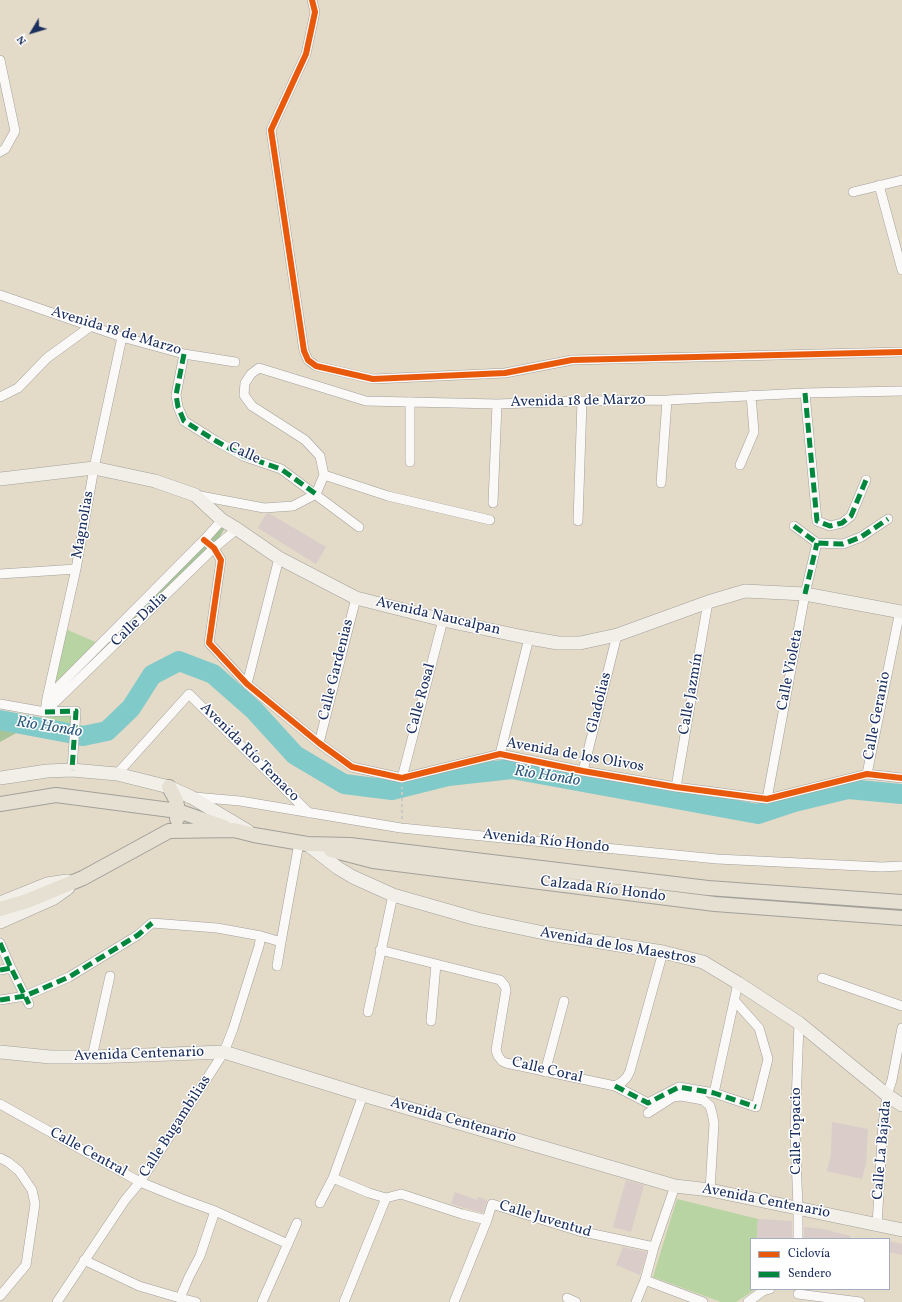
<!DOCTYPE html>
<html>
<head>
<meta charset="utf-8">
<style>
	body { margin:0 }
	#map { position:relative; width:902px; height:1302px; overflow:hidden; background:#e3dac8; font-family:Vollkorn,serif }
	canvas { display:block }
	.legend { position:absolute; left:750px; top:1238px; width:140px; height:52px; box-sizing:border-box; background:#fff; border:1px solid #a4acbf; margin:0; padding:5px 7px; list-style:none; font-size:12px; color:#1b2f5e }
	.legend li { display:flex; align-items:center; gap:8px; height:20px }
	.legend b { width:20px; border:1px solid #a4acbf }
	.north { position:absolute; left:12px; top:12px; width:40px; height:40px; -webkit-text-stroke:3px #fff; paint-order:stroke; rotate:232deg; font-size:11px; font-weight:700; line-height:16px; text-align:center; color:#1b2f5e }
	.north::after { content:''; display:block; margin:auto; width:14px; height:18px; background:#1b2f5e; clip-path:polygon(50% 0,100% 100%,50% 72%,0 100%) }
</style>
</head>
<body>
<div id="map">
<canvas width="902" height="1302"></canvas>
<ul class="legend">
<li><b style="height:5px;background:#e8590c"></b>Ciclovía</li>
<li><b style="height:5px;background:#00873e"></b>Sendero</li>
</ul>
<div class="north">N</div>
</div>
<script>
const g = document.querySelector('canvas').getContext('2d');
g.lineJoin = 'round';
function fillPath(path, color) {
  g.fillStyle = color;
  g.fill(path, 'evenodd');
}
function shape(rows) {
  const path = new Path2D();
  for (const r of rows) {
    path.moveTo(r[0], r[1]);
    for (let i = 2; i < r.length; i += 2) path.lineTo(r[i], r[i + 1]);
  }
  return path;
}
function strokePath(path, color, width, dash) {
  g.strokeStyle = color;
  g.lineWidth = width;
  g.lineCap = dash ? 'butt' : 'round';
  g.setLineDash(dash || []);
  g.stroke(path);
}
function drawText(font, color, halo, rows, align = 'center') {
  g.font = font + ' Vollkorn,serif';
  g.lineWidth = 3;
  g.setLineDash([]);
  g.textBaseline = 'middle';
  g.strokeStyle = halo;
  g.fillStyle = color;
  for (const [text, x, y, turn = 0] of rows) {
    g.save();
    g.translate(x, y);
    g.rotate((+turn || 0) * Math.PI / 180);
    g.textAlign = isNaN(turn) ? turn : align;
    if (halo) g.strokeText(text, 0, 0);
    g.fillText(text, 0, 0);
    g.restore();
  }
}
const green = shape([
	[63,628,100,644,47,698],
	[76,711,74,734,44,728,45,712],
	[677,1199,758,1219,757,1239,751,1239,751,1289,756,1289,736,1302,721,1302,653,1277]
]);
const forest = shape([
	[228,522,213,549,45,712,47,698,201,543],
	[0,718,15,724,29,726,0,742]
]);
const river = shape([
	[0,720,74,734,83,736,107,731,131,708,152,675,179,661,213,674,254,710,295,755,344,784,392,790,448,776,512,769,758,814,794,802,848,789,902,794]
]);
const building = shape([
	[266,514,270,514,326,547,316,564,258,528],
	[832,1122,868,1129,866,1163,862,1179,827,1171,831,1154],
	[626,1180,644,1185,631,1232,613,1227],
	[455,1192,477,1200,478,1197,487,1200,483,1213,451,1204],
	[758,1219,792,1221,792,1239,757,1239],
	[804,1227,823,1229,850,1236,850,1239,809,1239,804,1238],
	[889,1241,902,1244,902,1255,889,1252],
	[623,1247,647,1252,640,1275,616,1265]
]);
const path = shape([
	[402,819,402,787]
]);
const street = shape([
	[312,0,315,12,306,54,271,130,304,351,308,360,316,366,373,379,505,373,572,360,902,352],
	[0,60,15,131,5,149,0,152],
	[879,185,902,270],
	[853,192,902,180],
	[0,295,122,337,184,354,235,362],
	[184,354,176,395,178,407,184,421,216,441,243,456,281,469,359,527],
	[805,393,817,521,830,526,842,523,851,516,866,480],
	[0,397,18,388,47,358,91,326],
	[410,462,410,402],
	[740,465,754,432,751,395],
	[324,475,388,496,490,520],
	[661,483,667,400],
	[195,495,264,508,293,506,316,494,324,475,320,456,305,440,252,406,244,395,245,383,251,374,259,368,366,401,497,404,582,401,667,400,805,393,902,391],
	[493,503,497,404],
	[578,521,582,401],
	[794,526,817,543,843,544,861,537,888,519],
	[204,540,214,548,221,560,209,643,247,684,319,743,352,767,402,778,500,754,583,771,676,787,767,799,867,774,902,778],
	[0,574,76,569],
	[247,684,279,558],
	[48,697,204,540,222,520],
	[0,704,45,712,76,711,72,770],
	[45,712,47,698,76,569,94,468,122,337],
	[45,712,214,548,237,529],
	[319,743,356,598],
	[500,754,529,638],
	[583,771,617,635],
	[117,774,189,694,309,813],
	[867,774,900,611],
	[402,778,443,620],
	[676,787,708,602],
	[194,797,240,801,401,828,717,859,882,867,902,866],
	[767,799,805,594,817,543],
	[0,943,11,968,29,1004],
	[380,950,500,980,505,986,506,990,496,1050,498,1056,502,1061,506,1063,615,1086,648,1103,679,1087,714,1093,756,1107,768,1059,759,1028,734,1000],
	[277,966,281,942],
	[0,970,11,968],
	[822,978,902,1006],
	[0,1000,25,996,69,977,138,935,152,923,217,928,261,936],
	[368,1012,393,895],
	[431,1021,436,964],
	[92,1057,110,976],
	[545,1072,564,1001],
	[615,1086,622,1082,627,1077,630,1071,663,952],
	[714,1093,738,983],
	[0,1104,140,1182,182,1199,215,1211,288,1244],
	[648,1113,673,1097,681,1096,703,1100,710,1106,712,1113,714,1123,710,1190],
	[0,1158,8,1162,19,1171,32,1190,35,1204,26,1265,0,1296],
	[333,1178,369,1193,386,1198,401,1194,462,1214,487,1220],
	[320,1203,333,1178,363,1095],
	[877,1225,883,1124,887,1095,892,1080,902,1028],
	[798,1239,798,1208,795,1131,799,1023],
	[84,1260,139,1286,180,1298,196,1302],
	[645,1280,703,1302],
	[798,1294,860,1302],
	[180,1298,189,1277,200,1256,215,1211],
	[567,1298,576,1302],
	[57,1302,125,1200,140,1182,224,1052,233,1029,259,946,261,936,281,942,299,843],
	[262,1302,297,1223],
	[344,1302,386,1198],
	[454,1302,487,1220,492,1204,579,1231,654,1247],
	[636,1302,645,1280,654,1247,675,1186],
	[748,1302,763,1291,770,1289]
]);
const secondary = shape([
	[0,479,94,468,155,481,195,495,222,520,237,529,279,558,356,598,443,620,529,638,558,643,580,643,617,635,708,602,745,591,805,594,902,612],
	[0,778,47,771,72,770,117,774,169,787,191,797,248,831],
	[307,844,338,868,353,877,393,895,477,919,549,934,663,952,703,962,738,983,799,1023,887,1095,902,1105],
	[0,903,47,884,67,881],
	[0,922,54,898,68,888],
	[0,1052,50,1057,92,1057,224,1052,363,1095,675,1186,710,1190,902,1230]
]);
const primary = shape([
	[169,787,176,800,178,811,177,819],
	[0,804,56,795,178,811,224,827],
	[331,850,373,861,715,904,902,918],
	[0,909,27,901,83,878,169,831,234,830,254,835,307,844,350,845,708,888,902,902]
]);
const quiet = shape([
	[184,354,176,395,178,407,184,421,216,441,243,456,281,469,316,494],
	[805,393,817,521,830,526,842,523,851,516,866,480],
	[794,526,817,543,843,544,861,537,888,519],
	[805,594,817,543],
	[45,712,76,711,72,770],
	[0,943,11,968,29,1004],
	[0,970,11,968],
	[0,1000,25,996,69,977,138,935,152,923],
	[615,1086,648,1103,679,1087,714,1093,756,1107]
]);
const cycleway = shape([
	[312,0,315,12,306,54,271,130,304,351,308,360,316,366,373,379,505,373,572,360,902,352],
	[204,540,214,548,221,560,209,643,247,684,319,743,352,767,402,778,500,754,583,771,676,787,767,799,867,774,902,778]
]);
const streetNames = [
	["Avenida 18 de Marzo",116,332,17],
	["Avenida 18 de Marzo",578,402,-1],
	["Calle",244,454,24],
	["Magnolias",84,525,-80],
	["Avenida Naucalpan",438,617,13],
	["Calle Dalia",140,620,-44],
	["Calle Gardenias",337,670,-76],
	["Calle Violeta",791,670,-79],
	["Calle Jazmín",692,694,-80],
	["Calle Rosal",422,699,-75],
	["Gladolias",600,703,-76],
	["Calle Geranio",878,716,-79],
	["Avenida Río Temaco",249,753,45],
	["Avenida de los Olivos",575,756,10],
	["Avenida Río Hondo",546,842,6],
	["Calzada Río Hondo",603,890,7],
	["Avenida de los Maestros",618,947,10],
	["Avenida Centenario",139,1055,-2],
	["Calle Coral",547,1071,13],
	["Avenida Centenario",453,1121,16],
	["Calle Bugambilias",176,1127,-57],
	["Calle Topacio",797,1131,-90],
	["Calle La Bajada",883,1150,-85],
	["Calle Central",88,1153,29],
	["Avenida Centenario",766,1202,11],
	["Calle Juventud",545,1220,17]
];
const waterNames = [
	["Rio Hondo",49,728,9],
	["Rio Hondo",547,777,9]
];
fillPath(green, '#b7d4a2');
fillPath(forest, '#a7c498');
strokePath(river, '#80cac9', 20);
fillPath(building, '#d9ccc9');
strokePath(street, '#a2a09b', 10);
strokePath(secondary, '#a2a09b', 14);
strokePath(primary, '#a2a09b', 16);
strokePath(path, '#cac9c8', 2, [3, 3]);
strokePath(street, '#fbf9f7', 9);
strokePath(secondary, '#f2efe8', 13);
strokePath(primary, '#e6e0d2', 14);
strokePath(quiet, '#00873e', 5, [10, 5]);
strokePath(cycleway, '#e8590c', 6);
drawText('15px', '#1b2f5e', '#fff', streetNames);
drawText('italic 16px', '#2c5b7e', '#fff', waterNames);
</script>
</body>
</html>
